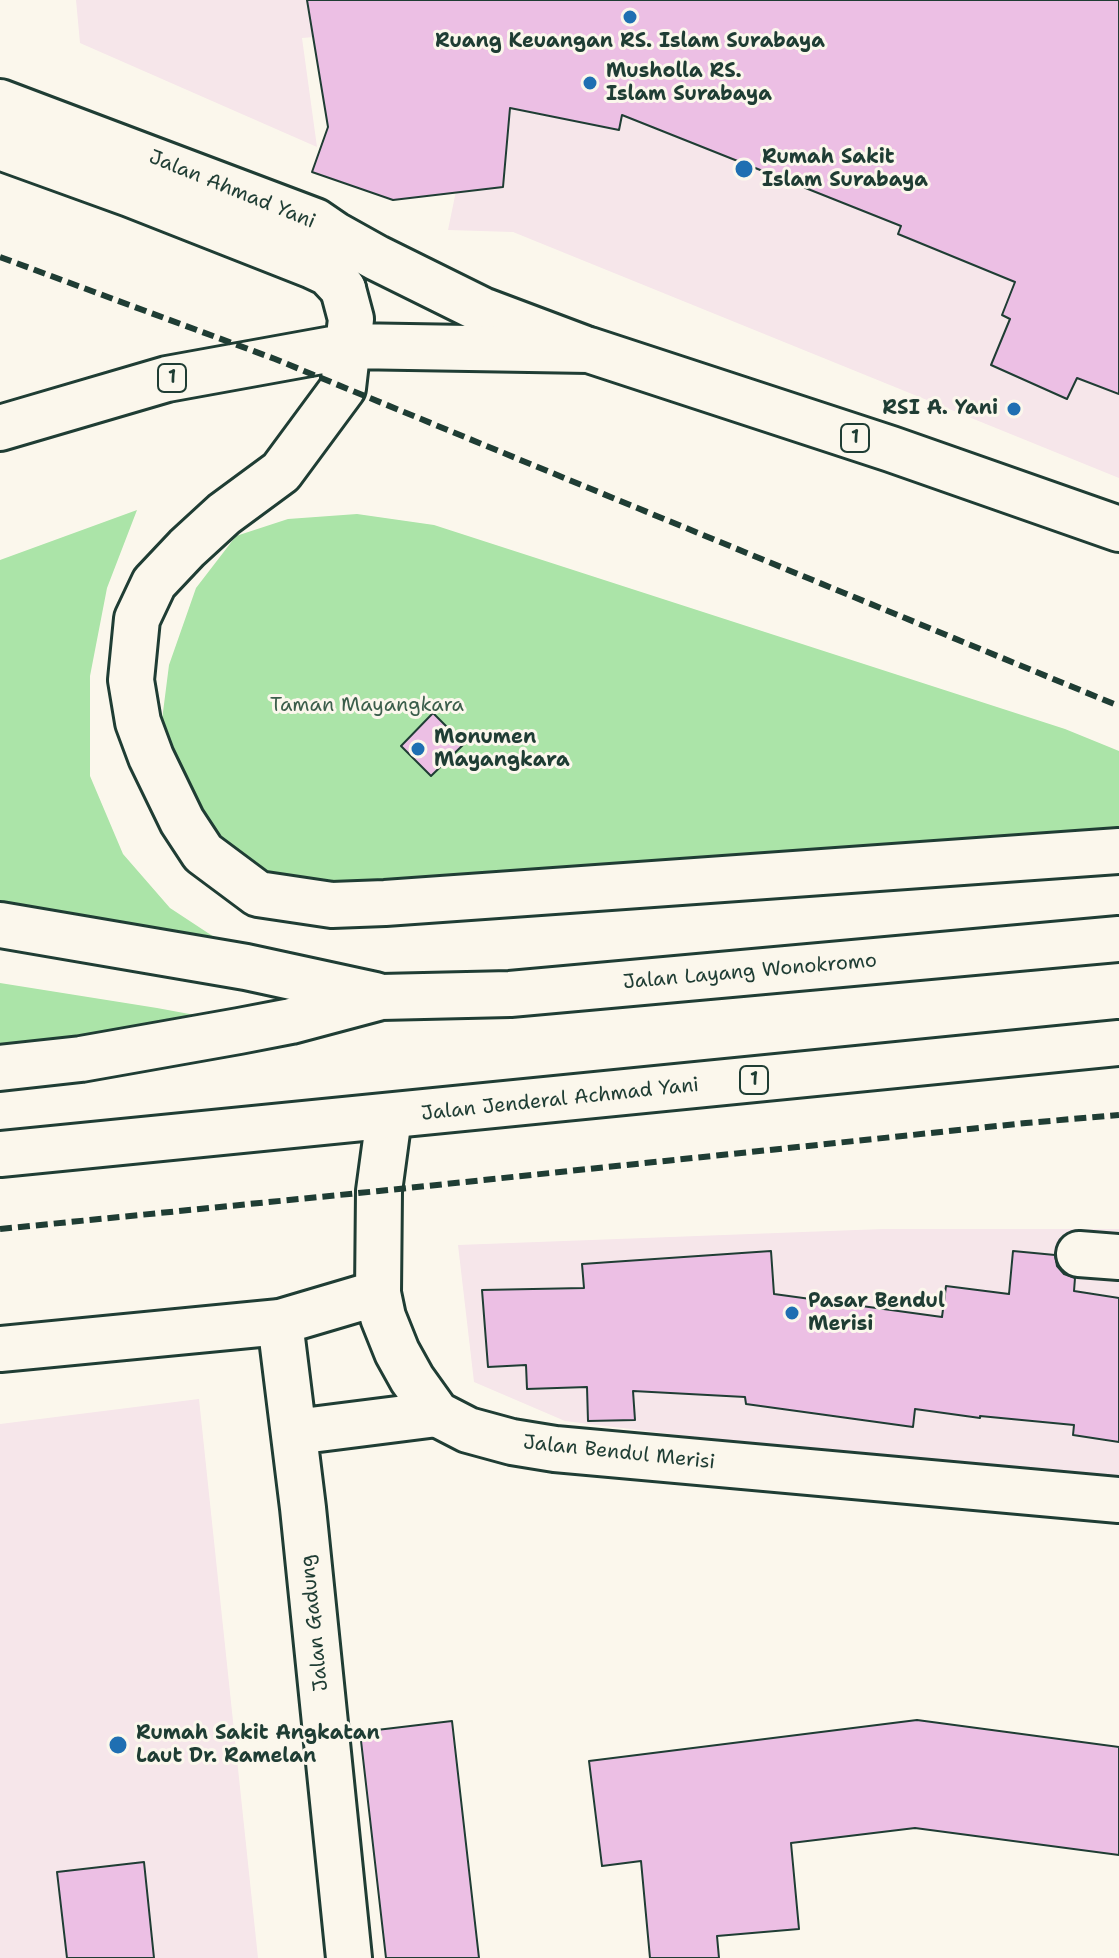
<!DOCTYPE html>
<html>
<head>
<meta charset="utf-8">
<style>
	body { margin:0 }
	canvas { display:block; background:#fbf7ec }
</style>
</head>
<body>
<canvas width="1119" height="1958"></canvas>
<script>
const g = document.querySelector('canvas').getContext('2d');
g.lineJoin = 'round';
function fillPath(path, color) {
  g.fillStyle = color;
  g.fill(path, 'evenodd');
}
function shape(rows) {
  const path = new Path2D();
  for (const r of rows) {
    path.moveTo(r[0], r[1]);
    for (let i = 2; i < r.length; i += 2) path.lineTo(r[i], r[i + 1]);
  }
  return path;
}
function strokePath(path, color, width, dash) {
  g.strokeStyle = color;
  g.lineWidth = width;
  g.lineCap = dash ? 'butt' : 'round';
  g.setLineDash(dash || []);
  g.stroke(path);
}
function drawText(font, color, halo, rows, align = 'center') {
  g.font = font + ' "Shantell Sans",sans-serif';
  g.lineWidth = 6;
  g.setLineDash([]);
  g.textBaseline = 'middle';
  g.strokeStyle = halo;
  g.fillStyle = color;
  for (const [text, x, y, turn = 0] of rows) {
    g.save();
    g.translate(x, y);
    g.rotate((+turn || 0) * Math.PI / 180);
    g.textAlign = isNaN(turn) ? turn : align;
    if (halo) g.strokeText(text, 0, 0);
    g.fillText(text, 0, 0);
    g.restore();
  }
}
const built = shape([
	[76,0,460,0,350,34,302,38,317,147,80,43],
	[1119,0,1119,478,513,232,448,230,473,108],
	[883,1229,1119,1229,1119,1489,565,1421,474,1382,458,1245],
	[199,1399,258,1958,0,1958,0,1424]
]);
const green = shape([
	[137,510,107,588,90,676,90,776,123,854,170,908,249,960,0,917,0,560],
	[357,514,434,525,1065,729,1119,751,1119,843,283,888,209,846,172,788,162,720,169,665,196,588,236,536,288,519],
	[0,983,157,1008,238,1023,0,1064]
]);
const building = shape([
	[307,0,1119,0,1119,394,1077,378,1067,399,991,365,1010,319,1002,315,1015,282,898,234,901,226,622,115,619,130,510,108,503,187,393,200,312,172,328,127,307,0],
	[433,713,464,744,431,776,401,746,433,713],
	[771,1251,774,1294,942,1317,946,1286,1009,1294,1013,1251,1055,1255,1057,1266,1064,1274,1075,1278,1074,1291,1119,1298,1119,1442,1073,1435,1074,1425,980,1416,980,1418,915,1409,913,1427,746,1404,745,1397,633,1391,635,1420,588,1421,587,1387,527,1389,526,1365,488,1367,482,1290,584,1288,582,1264,771,1251],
	[917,1720,1119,1747,1119,1855,915,1828,791,1843,799,1929,717,1936,719,1958,650,1958,641,1861,602,1866,589,1761,917,1720],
	[452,1721,479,1958,386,1958,360,1732,452,1721],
	[144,1862,154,1958,67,1958,57,1872,144,1862]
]);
const street = shape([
	[1079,1254,1119,1257],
	[280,1322,303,1508,349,1958],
	[295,1432,437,1414]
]);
const secondary = shape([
	[0,102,315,221,334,234,377,258,482,310,583,348],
	[0,147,130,194,313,266,328,273,343,289],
	[389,1117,379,1191,378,1293,383,1317,397,1352,412,1379,437,1414,468,1430,512,1442,555,1449,1119,1500],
	[0,1349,280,1322,378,1293]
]);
const highway = shape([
	[343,289,351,319,343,388,281,472,224,514,187,548,154,583,137,619,131,680,138,722,151,757,182,821,203,853,258,894,332,905,385,903,1119,851],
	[0,428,167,379,349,346,589,350,891,449,1119,529],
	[0,925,246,967,375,995],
	[0,1068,81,1059,239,1031,291,1021,381,997,510,994,1119,939],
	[0,1154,1119,1043]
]);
const rail = shape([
	[0,257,275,359,1119,706],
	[0,1229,379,1191,1026,1123,1119,1115]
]);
const markers = [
	[630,17,8,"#1f6fb2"],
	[590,83,8,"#1f6fb2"],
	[744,169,10,"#1f6fb2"],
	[1014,409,8,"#1f6fb2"],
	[418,749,8,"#1f6fb2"],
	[792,1313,8,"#1f6fb2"],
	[118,1745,10,"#1f6fb2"]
];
const shields = [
	[172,378,28],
	[855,438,28],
	[754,1080,28]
];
const shieldNames = [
	["1",172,378],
	["1",855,438],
	["1",754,1080]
];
const poiNames = [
	["Ruang Keuangan RS. Islam Surabaya",630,42,"center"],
	["Musholla RS.",606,72],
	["Islam Surabaya",606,95],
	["Rumah Sakit",762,158],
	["Islam Surabaya",762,181],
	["RSI A. Yani",998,409,"right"],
	["Monumen",434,738],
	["Mayangkara",434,761],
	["Pasar Bendul",808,1302],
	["Merisi",808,1325],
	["Rumah Sakit Angkatan",136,1734],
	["Laut Dr. Ramelan",136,1757]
];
const streetNames = [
	["Jalan Ahmad Yani",232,190,22],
	["Jalan Layang Wonokromo",750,972,-5],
	["Jalan Jenderal Achmad Yani",560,1100,-6],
	["Jalan Bendul Merisi",619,1453,6],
	["Jalan Gadung",315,1623,-96]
];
const parkNames = [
	["Taman Mayangkara",367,706]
];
fillPath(built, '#f6e6ea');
fillPath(green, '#abe4a8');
fillPath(building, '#ecbfe4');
strokePath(building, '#1f3d34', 2);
strokePath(street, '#1f3d34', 50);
strokePath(secondary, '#1f3d34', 50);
strokePath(highway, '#1f3d34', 50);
strokePath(street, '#fbf7ec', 44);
strokePath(secondary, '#fbf7ec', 44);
strokePath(highway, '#fbf7ec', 44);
strokePath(rail, '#1f3d34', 6, [12, 6]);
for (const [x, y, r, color] of markers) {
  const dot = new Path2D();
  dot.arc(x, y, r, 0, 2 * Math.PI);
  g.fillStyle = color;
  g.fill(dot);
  strokePath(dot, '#fbf7ec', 3);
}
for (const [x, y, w] of shields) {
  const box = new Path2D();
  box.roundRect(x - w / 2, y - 14, w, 28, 6);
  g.fillStyle = '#fbf7ec';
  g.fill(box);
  strokePath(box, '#1f3d34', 2);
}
drawText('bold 18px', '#1f3d34', null, shieldNames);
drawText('bold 20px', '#1f3d34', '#fbf7ec', poiNames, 'left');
drawText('20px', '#1f3d34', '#fbf7ec', streetNames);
drawText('20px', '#3b5e4b', '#fbf7ec', parkNames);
</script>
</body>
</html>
